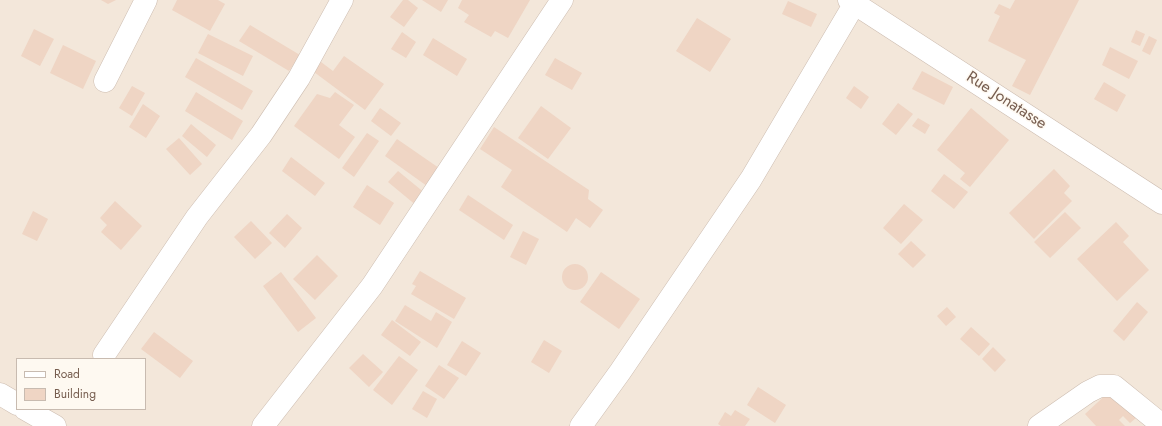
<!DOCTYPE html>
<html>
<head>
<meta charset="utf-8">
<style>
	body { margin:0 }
	#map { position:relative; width:1162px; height:426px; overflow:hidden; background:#fcf5eb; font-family:Jost,sans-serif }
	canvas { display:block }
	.legend { position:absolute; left:16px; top:358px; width:130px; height:52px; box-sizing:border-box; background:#fef9f1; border:1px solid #c8bbb0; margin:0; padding:5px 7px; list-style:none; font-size:12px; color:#765d4f }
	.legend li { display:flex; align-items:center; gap:8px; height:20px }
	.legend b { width:20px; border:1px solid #c8bbb0 }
</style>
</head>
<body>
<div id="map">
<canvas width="1162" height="426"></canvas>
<ul class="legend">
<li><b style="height:5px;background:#fff"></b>Road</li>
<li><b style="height:11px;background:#efd5c4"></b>Building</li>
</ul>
</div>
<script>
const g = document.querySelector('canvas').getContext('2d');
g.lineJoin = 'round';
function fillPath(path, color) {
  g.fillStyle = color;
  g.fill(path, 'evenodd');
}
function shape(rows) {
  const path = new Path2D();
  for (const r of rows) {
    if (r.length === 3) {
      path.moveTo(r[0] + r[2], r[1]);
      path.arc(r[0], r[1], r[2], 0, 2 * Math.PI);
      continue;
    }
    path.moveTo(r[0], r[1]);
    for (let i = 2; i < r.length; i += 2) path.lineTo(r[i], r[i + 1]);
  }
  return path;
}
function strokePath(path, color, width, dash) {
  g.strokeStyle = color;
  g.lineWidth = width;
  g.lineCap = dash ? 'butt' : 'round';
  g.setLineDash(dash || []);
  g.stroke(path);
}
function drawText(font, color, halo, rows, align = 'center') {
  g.font = font + ' Jost,sans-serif';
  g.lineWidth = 3;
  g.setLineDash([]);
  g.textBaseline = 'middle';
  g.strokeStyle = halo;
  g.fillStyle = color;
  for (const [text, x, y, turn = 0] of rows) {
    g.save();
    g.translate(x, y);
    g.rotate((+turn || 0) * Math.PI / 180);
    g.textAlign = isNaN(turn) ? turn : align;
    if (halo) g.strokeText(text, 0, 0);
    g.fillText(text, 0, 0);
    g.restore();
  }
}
const residential = shape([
	[0,0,1162,0,1162,426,0,426],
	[17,359,145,359,145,409,17,409]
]);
const building = shape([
	[101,0,116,0,108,4],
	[177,0,218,0,225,4,210,31,172,10],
	[403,0,408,0,418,8,404,27,390,17],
	[422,0,448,0,441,12],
	[462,0,530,0,508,38,495,31,491,37,464,22,469,15,458,8],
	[1015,0,1079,0,1030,95,1012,86,1026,60,988,41,1000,16,994,13,999,4,1010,9],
	[788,1,817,14,811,27,782,14],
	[697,18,731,39,710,72,676,51],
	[250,25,300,55,289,71,239,41],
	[34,29,54,39,40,66,21,56],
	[1136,30,1145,34,1140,46,1131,42],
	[402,32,416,42,406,58,391,49],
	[208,34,253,56,243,76,198,53],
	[1149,36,1157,40,1150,55,1142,51],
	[433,38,467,59,457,76,423,55],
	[63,45,96,61,83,89,50,73],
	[1110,47,1138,61,1129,79,1102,65],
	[344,56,384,84,365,110,314,72,321,62,333,71],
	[196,58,253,91,242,110,185,77],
	[555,58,582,73,572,90,545,75],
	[922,71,953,87,944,105,912,89],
	[1104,82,1126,95,1117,112,1094,99],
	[132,86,145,93,132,116,119,108],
	[854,86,869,97,861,109,846,98],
	[196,92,243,121,232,140,185,111],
	[335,92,354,105,339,125,355,137,339,159,294,126,317,94,330,98],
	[898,103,913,114,896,135,882,124],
	[143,104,160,116,146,138,129,127],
	[541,106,571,128,548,159,518,138],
	[380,108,401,123,391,136,371,121],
	[971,108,1009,140,970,187,960,179,965,173,937,150],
	[918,118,930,125,925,134,912,126],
	[191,124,216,145,207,157,182,136],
	[494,127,589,190,588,199,603,210,590,228,576,218,567,232,501,187,512,170,480,149],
	[367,133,379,141,354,177,342,168],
	[179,138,202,164,190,175,166,149],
	[397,139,439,168,427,186,385,156],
	[291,157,325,183,315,196,282,171],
	[1054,169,1070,186,1064,193,1072,201,1034,239,1009,213],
	[398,171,426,194,417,206,388,182],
	[944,174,968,192,954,209,931,191],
	[367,185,394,203,380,225,353,207],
	[468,195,513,225,504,240,459,210],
	[115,201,142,226,121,250,101,232,107,225,100,218],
	[904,204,923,220,901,244,883,228],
	[33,211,48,219,37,241,22,234],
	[1065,212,1081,228,1050,258,1034,242],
	[287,214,302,228,285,248,269,233],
	[251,221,272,243,255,259,234,237],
	[1116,222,1129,236,1123,242,1149,270,1117,301,1077,259],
	[523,231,539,239,526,265,510,257],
	[911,241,926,255,913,268,898,254],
	[317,255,338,276,315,300,293,279],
	[575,277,13],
	[420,271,466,298,454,319,411,294,416,286,412,284],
	[281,272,316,318,298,332,263,286],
	[601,272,640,299,619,329,580,302],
	[1137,302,1148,312,1124,341,1113,331],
	[405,305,431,321,436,312,452,322,437,348,395,321],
	[947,307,956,317,946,326,937,316],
	[392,320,421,342,410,356,381,335],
	[971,327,990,344,979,356,960,339],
	[154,332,193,361,180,378,141,349],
	[544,340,562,351,549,373,531,362],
	[462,341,481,353,466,376,447,365],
	[993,347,1006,360,995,372,982,359],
	[363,354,383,372,369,387,349,368],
	[399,356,418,370,392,405,373,390],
	[439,365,459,378,444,399,425,386],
	[758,387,786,405,775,423,747,405],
	[1111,390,1136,418,1130,423,1123,416,1119,420,1125,426,1096,426,1085,414],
	[423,391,437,399,427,418,412,409],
	[735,410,750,419,745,426,721,426,718,424,725,412,731,416]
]);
const minor = shape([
	[849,0,1162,203],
	[105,81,146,0],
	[104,355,197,217,261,135,299,78,342,0],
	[0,394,17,404],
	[25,409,55,426],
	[263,426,372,286,562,0],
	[581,426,620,372,751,179,855,3],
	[1039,426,1088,392,1100,386,1114,386,1162,425]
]);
const streetNames = [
	["Rue Jonatasse",1006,101,33]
];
fillPath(residential, '#f3e7da');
fillPath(building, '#efd5c4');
strokePath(minor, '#cdbdb1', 23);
strokePath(minor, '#fff', 22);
drawText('16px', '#765d4f', '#fef9f1', streetNames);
</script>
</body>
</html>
